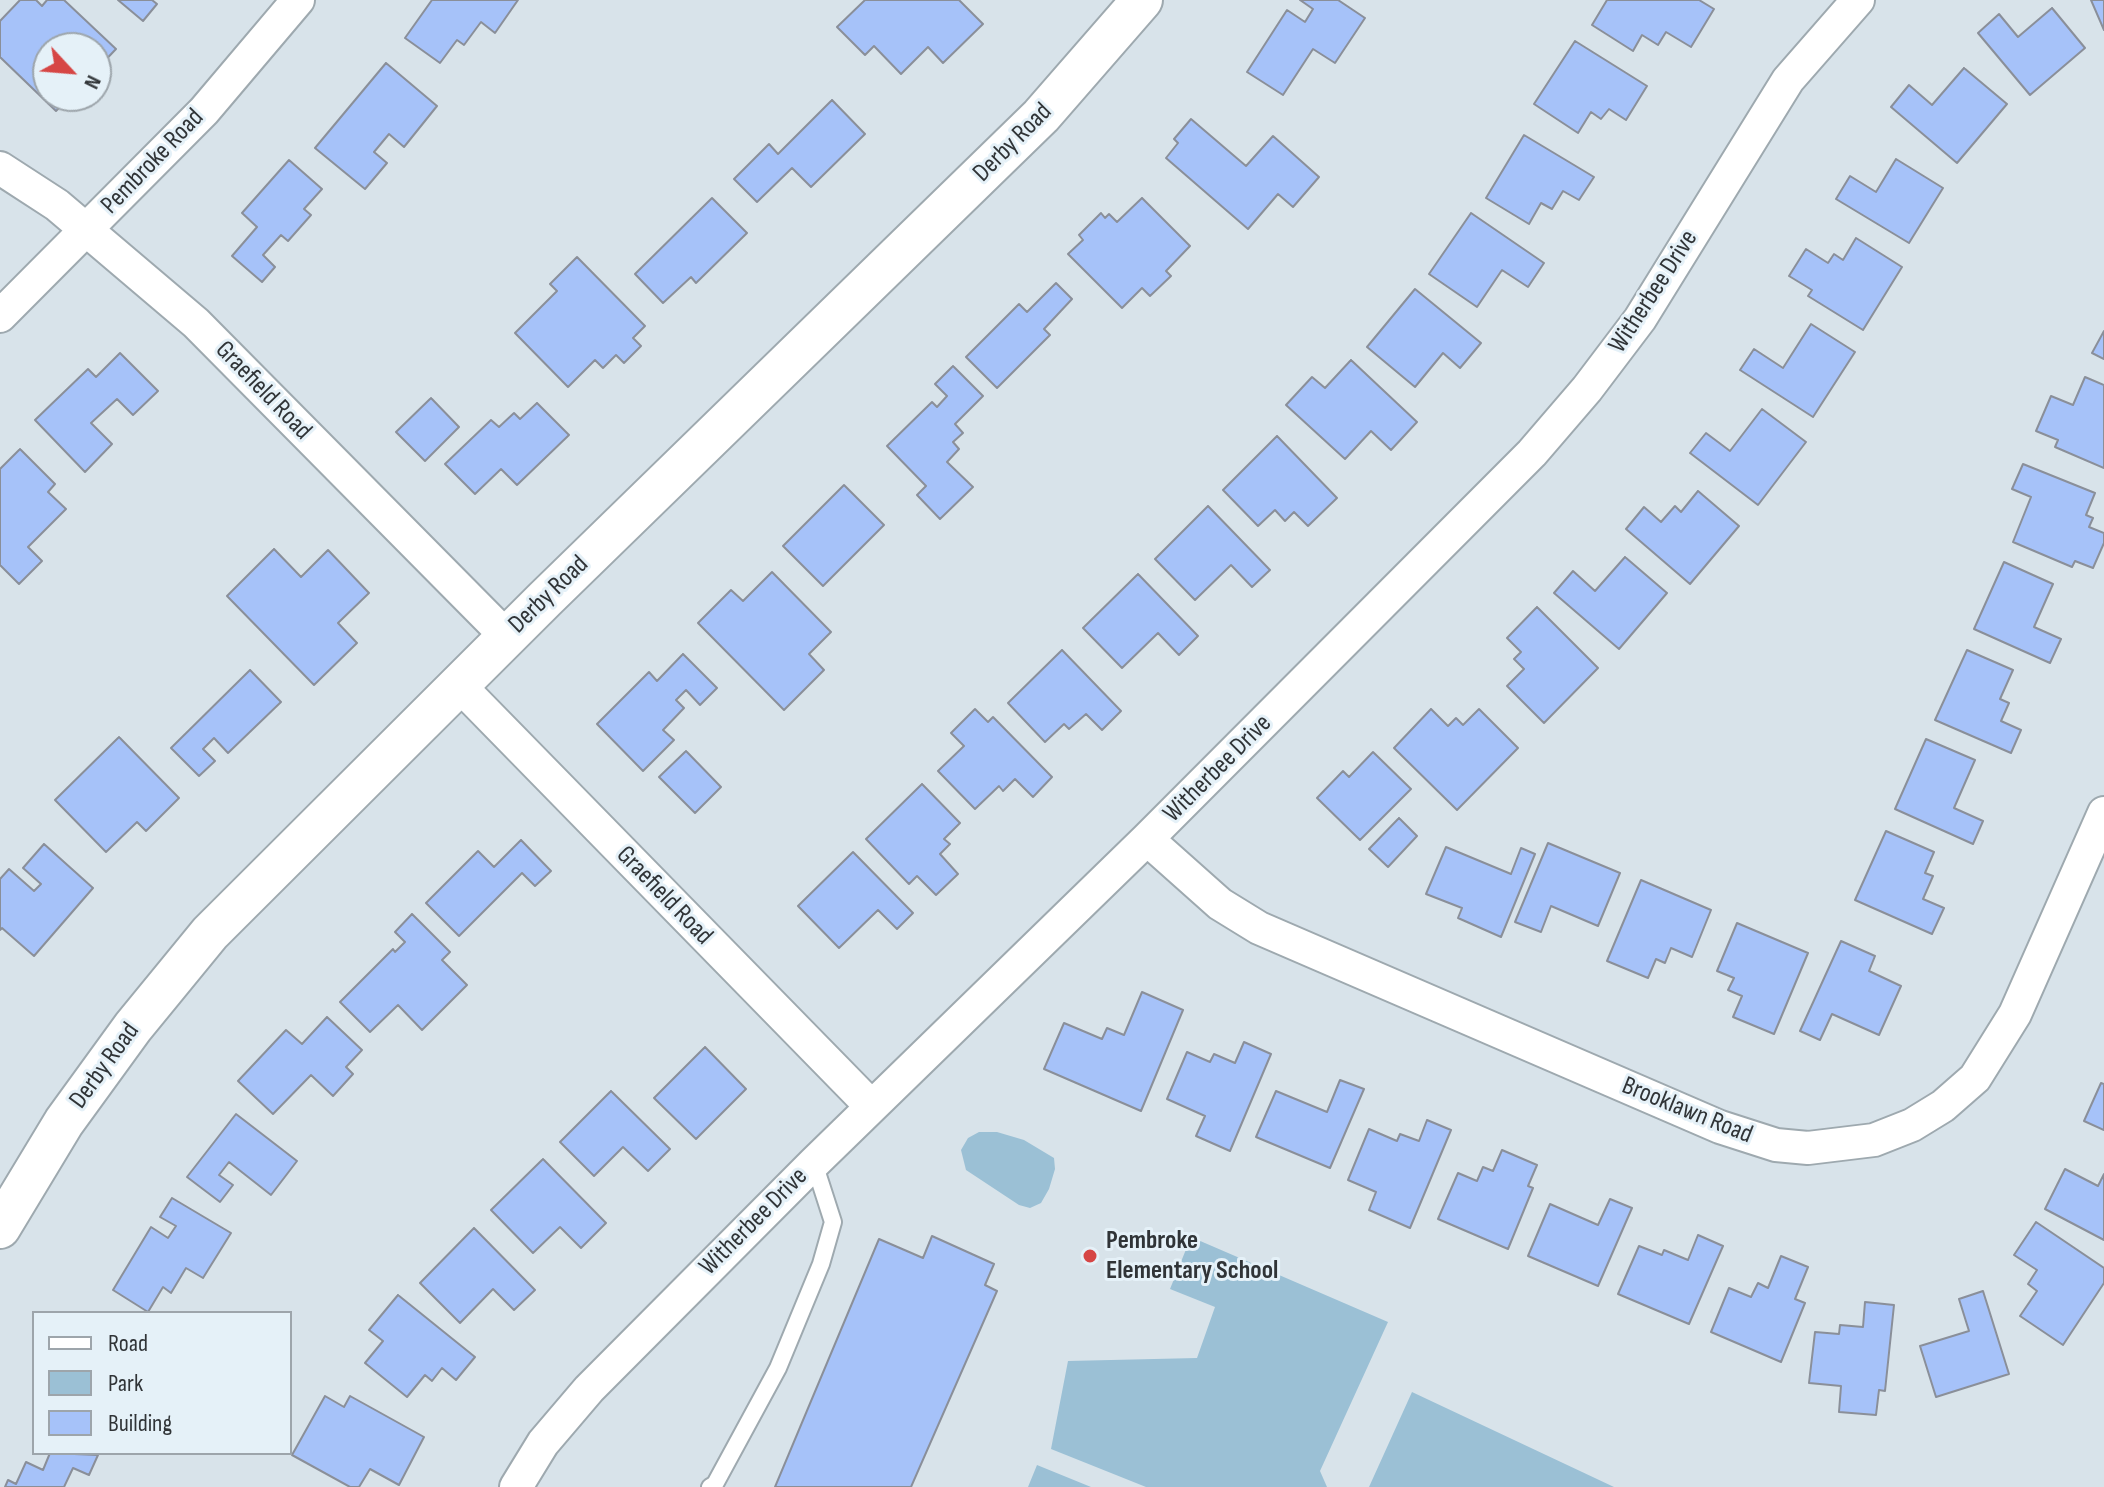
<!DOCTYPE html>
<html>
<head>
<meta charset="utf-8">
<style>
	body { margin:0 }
	#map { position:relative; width:2104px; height:1487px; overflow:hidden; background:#d8e3ea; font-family:"Sofia Sans Condensed",sans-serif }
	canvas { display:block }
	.legend { position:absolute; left:32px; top:1311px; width:260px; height:144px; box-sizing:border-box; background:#e5f1f8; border:2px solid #9da5ab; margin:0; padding:10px 14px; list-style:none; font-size:24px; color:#303437 }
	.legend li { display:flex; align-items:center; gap:16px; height:40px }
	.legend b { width:40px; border:2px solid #9da5ab }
	.north { position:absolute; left:32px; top:32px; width:80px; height:80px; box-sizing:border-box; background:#e5f1f8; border:2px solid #9da5ab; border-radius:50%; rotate:116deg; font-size:22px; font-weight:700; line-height:32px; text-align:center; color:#303437 }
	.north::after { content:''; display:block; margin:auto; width:28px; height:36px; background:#d64645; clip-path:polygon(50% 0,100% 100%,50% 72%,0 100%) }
</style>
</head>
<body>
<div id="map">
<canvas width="2104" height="1487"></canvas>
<ul class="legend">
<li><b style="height:10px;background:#fff"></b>Road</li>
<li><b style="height:22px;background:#9bc0d5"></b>Park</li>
<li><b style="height:22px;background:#a6c2f9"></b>Building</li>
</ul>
<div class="north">N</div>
</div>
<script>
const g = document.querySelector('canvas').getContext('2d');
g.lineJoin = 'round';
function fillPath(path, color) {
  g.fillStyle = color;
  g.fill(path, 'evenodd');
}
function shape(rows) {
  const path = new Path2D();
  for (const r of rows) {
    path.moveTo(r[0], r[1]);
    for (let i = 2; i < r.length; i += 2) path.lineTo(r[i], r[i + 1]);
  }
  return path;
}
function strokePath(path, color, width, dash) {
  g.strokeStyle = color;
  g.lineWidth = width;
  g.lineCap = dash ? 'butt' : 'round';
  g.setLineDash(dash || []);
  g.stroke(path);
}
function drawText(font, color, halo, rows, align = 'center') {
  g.font = font + ' "Sofia Sans Condensed",sans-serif';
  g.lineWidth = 6;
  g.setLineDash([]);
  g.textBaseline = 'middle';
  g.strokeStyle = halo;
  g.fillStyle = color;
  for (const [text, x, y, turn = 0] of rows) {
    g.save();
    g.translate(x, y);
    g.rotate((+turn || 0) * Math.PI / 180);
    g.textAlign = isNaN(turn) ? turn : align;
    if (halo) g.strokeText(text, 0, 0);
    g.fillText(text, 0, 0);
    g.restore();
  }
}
const green = shape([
	[979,1132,997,1132,1024,1140,1054,1158,1055,1169,1049,1189,1041,1203,1030,1208,1019,1205,966,1170,961,1150,968,1138],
	[1191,1237,1388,1322,1320,1471,1327,1487,1146,1487,1051,1449,1068,1361,1197,1358,1215,1307,1170,1289],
	[1412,1392,1614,1487,1369,1487],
	[1037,1465,1091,1487,1028,1487]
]);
const building = shape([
	[20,0,36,0,42,6,47,0,64,0,116,49,96,70,96,48,48,48,48,96,71,96,56,111,0,57,0,21,20,0],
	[118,0,152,0,157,4,143,21,118,0],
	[432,0,518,0,495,33,481,22,464,45,457,40,440,63,405,38,432,0],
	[865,0,959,0,983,24,943,63,928,47,901,74,874,46,865,55,837,27,865,0],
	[1300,0,1338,0,1365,18,1335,63,1313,49,1283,95,1247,72,1287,10,1305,22,1313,9,1300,0],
	[1607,0,1699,0,1714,9,1691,47,1666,32,1658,45,1642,35,1633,51,1592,25,1607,0],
	[2091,0,2104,0,2104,30,2091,0],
	[2052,8,2085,48,2030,95,1978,33,1999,14,2018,37,2052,8],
	[1575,41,1647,86,1626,120,1609,109,1601,119,1591,112,1578,133,1534,104,1575,41],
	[386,63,437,106,404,147,389,134,374,152,387,163,365,189,315,148,386,63],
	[1964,68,2007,104,1957,163,1891,107,1909,85,1932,105,1964,68],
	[832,100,865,134,811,187,792,168,757,202,734,179,769,144,778,154,832,100],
	[1191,119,1246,166,1273,136,1319,177,1293,207,1278,194,1248,229,1166,158,1178,143,1174,139,1191,119],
	[1524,135,1594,177,1579,200,1563,191,1552,209,1541,203,1529,224,1486,198,1524,135],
	[1896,159,1943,188,1909,243,1836,199,1850,176,1876,192,1896,159],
	[289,160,322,189,304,209,311,215,288,241,281,235,263,255,275,267,262,282,232,256,257,227,242,213,289,160],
	[712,198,747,233,696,283,691,277,663,303,635,274,712,198],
	[1142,198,1190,246,1166,271,1171,276,1150,296,1142,288,1122,308,1068,254,1083,240,1079,235,1101,213,1105,218,1109,214,1117,222,1142,198],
	[1471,213,1544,263,1528,287,1502,270,1477,307,1429,274,1471,213],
	[1856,238,1902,267,1863,330,1808,296,1812,290,1789,276,1806,249,1828,263,1834,254,1843,260,1856,238],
	[577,257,645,326,633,338,641,346,624,363,616,355,603,368,595,360,568,387,515,333,557,291,550,284,577,257],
	[1056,283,1072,299,1044,329,1050,335,997,388,966,357,1019,304,1027,312,1056,283],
	[1415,289,1481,343,1460,368,1443,353,1415,387,1367,347,1415,289],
	[1811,324,1855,352,1813,417,1740,370,1754,349,1783,368,1811,324],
	[2104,331,2104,359,2092,353,2104,331],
	[120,353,158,391,133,415,117,399,91,423,112,444,85,472,35,420,88,369,96,377,120,353],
	[1351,360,1417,422,1391,450,1371,431,1345,459,1286,405,1312,377,1325,388,1351,360],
	[953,366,983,396,955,424,963,433,953,442,959,449,947,462,973,487,940,519,917,495,926,486,887,446,932,402,937,407,947,396,935,384,953,366],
	[2085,377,2104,385,2104,468,2055,447,2058,440,2036,431,2051,396,2073,405,2085,377],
	[431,398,459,427,425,461,396,432,431,398],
	[537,403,569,435,517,485,501,469,475,494,445,464,491,420,499,427,514,413,520,419,537,403],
	[1762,409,1806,442,1758,505,1690,453,1706,433,1730,451,1762,409],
	[1277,436,1337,498,1308,526,1294,512,1285,521,1275,510,1258,526,1223,490,1277,436],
	[20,449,55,484,48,492,66,509,28,547,42,561,19,584,0,565,0,469,20,449],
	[2023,464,2095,493,2086,515,2093,518,2089,527,2104,533,2104,543,2093,568,2075,561,2072,567,2013,542,2031,497,2012,489,2023,464],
	[844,485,884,525,823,586,783,546,844,485],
	[1698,491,1739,526,1690,584,1626,529,1644,507,1661,522,1675,506,1681,512,1698,491],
	[1208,506,1270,570,1252,587,1231,565,1195,600,1155,559,1208,506],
	[274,549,301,577,328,550,369,593,338,623,357,643,314,685,227,596,274,549],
	[1625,557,1667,593,1619,649,1554,593,1573,571,1595,591,1625,557],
	[2004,562,2053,584,2034,627,2061,639,2050,663,1974,629,2004,562],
	[772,572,831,632,809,654,824,670,784,710,698,623,731,590,743,601,772,572],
	[1138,574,1198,636,1179,655,1158,633,1122,668,1083,628,1138,574],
	[1537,607,1598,668,1544,723,1507,686,1524,669,1514,659,1521,652,1507,638,1537,607],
	[1062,650,1121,711,1102,730,1086,714,1069,729,1064,724,1045,742,1008,703,1062,650],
	[1967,650,2013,670,2000,699,2009,703,2001,721,2021,730,2011,753,1935,720,1967,650],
	[683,654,717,688,700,705,686,690,676,700,684,708,663,730,674,740,643,771,597,724,649,672,657,681,683,654],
	[250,670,281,702,228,753,214,738,203,749,215,761,199,776,171,748,250,670],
	[975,709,988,722,993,717,1052,777,1033,797,1015,779,1003,791,999,786,975,809,938,771,964,746,951,733,975,709],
	[1431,709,1448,726,1456,718,1463,725,1479,709,1518,748,1457,810,1394,748,1431,709],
	[119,737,179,798,146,831,137,822,106,852,55,800,119,737],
	[1926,739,1975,760,1954,808,1983,821,1973,844,1895,809,1926,739],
	[686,751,721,787,695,813,659,777,686,751],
	[1373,752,1411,789,1360,840,1317,798,1343,771,1349,777,1373,752],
	[922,784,960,823,944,839,950,844,940,854,958,874,936,895,917,876,909,884,866,839,922,784],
	[1399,818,1417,836,1388,867,1369,849,1399,818],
	[1886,831,1934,852,1925,873,1933,876,1923,899,1944,908,1932,934,1855,900,1886,831],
	[521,840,551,871,535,886,522,873,459,936,426,903,478,851,494,867,521,840],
	[1548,843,1620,873,1598,926,1551,906,1541,932,1515,922,1548,843],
	[44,844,93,888,34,956,2,928,0,930,0,879,9,869,34,891,41,884,23,868,44,844],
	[1446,847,1511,874,1521,848,1535,854,1501,937,1458,918,1462,908,1426,894,1446,847],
	[853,852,913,913,897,929,878,910,839,948,798,906,853,852],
	[1641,880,1711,910,1692,957,1671,948,1665,963,1656,959,1648,978,1607,961,1641,880],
	[412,914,450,952,442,960,467,985,422,1030,398,1005,370,1032,340,1002,393,949,395,952,405,942,395,932,412,914],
	[1737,923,1808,953,1774,1034,1733,1017,1742,996,1728,990,1734,978,1717,971,1737,923],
	[1841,941,1875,956,1869,971,1901,986,1879,1035,1832,1014,1820,1040,1800,1031,1841,941],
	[1142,992,1183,1010,1141,1111,1044,1069,1064,1023,1102,1039,1107,1028,1124,1035,1142,992],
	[327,1017,362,1050,346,1067,353,1074,333,1096,311,1075,273,1114,238,1081,286,1030,302,1044,327,1017],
	[1244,1042,1271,1054,1230,1151,1196,1136,1205,1116,1167,1099,1187,1052,1210,1062,1214,1054,1235,1063,1244,1042],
	[705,1047,746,1089,696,1139,654,1098,705,1047],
	[1340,1080,1364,1089,1330,1168,1256,1137,1276,1091,1327,1112,1340,1080],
	[2101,1083,2104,1084,2104,1130,2084,1121,2101,1083],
	[611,1091,670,1149,648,1171,623,1147,594,1176,560,1142,611,1091],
	[236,1114,297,1161,271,1195,229,1162,219,1175,233,1185,220,1202,187,1177,236,1114],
	[1427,1120,1451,1130,1410,1228,1369,1210,1376,1192,1348,1180,1369,1129,1397,1141,1400,1134,1419,1141,1427,1120],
	[1502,1150,1537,1165,1528,1186,1533,1188,1508,1249,1438,1219,1458,1173,1477,1181,1483,1167,1493,1171,1502,1150],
	[543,1159,606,1223,581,1248,560,1227,533,1253,491,1210,543,1159],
	[2065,1169,2098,1186,2104,1174,2104,1240,2045,1209,2065,1169],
	[172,1198,231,1233,203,1278,186,1268,171,1293,163,1287,148,1312,113,1290,151,1227,168,1238,176,1226,160,1217,172,1198],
	[1610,1199,1632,1208,1598,1286,1528,1256,1550,1204,1598,1225,1610,1199],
	[2036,1222,2104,1268,2104,1283,2063,1345,2020,1316,2037,1291,2028,1284,2037,1270,2014,1255,2036,1222],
	[474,1228,535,1290,514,1310,493,1289,460,1323,420,1283,474,1228],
	[1698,1235,1723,1246,1689,1324,1618,1294,1639,1246,1662,1255,1664,1250,1688,1260,1698,1235],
	[932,1236,994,1264,985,1285,997,1291,911,1487,775,1487,879,1239,923,1258,932,1236],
	[1781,1256,1808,1267,1795,1299,1805,1303,1781,1362,1711,1332,1729,1288,1751,1297,1758,1283,1768,1288,1781,1256],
	[1983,1291,2009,1374,1936,1397,1920,1346,1969,1331,1959,1299,1983,1291],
	[398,1295,475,1357,456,1380,442,1368,432,1381,425,1375,407,1397,365,1363,383,1341,369,1330,398,1295],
	[1865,1302,1894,1305,1885,1391,1879,1390,1876,1415,1839,1412,1841,1386,1809,1383,1815,1332,1839,1334,1840,1325,1863,1327,1865,1302],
	[325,1396,344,1407,350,1396,424,1437,399,1485,370,1469,359,1487,350,1487,292,1455,325,1396],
	[50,1453,98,1455,89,1475,73,1468,64,1487,5,1487,8,1480,16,1484,26,1462,43,1470,50,1453]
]);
const service = shape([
	[710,1487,715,1484,778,1368,821,1264,833,1222,814,1163]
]);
const minor = shape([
	[0,168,57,205,196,323,506,636],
	[0,316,204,111,298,0],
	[458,684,871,1106],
	[1147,839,1220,904,1259,928,1720,1127,1776,1145,1808,1148,1874,1140,1912,1125,1943,1106,1975,1078,2015,1014,2104,813],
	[516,1487,543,1443,589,1389,814,1163,1147,839,1532,453,1587,389,1640,319,1788,80,1858,0]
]);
const tertiary = shape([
	[0,1228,64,1122,133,1027,210,933,545,599,1041,116,1142,0]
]);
const markers = [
	[1090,1256,8,"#d64645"]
];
const streetNames = [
	["Derby Road",1013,143,-45],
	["Pembroke Road",153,162,-46],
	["Witherbee Drive",1654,292,-57],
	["Graefield Road",263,391,46],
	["Derby Road",549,595,-44],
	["Witherbee Drive",1218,769,-45],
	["Graefield Road",664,896,46],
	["Derby Road",105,1066,-54],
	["Brooklawn Road",1687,1111,22],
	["Witherbee Drive",754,1222,-45]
];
const poiNames = [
	["Pembroke",1106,1241],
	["Elementary School",1106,1271]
];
fillPath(green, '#9bc0d5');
fillPath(building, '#a6c2f9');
strokePath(building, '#8a8f99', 2);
strokePath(service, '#9ea9af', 20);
strokePath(minor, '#9ea9af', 36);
strokePath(tertiary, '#9ea9af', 44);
strokePath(service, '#fff', 16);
strokePath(minor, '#fff', 32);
strokePath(tertiary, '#fff', 40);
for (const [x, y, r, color] of markers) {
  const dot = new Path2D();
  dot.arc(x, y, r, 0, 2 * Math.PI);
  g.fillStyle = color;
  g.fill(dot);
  strokePath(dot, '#e5f1f8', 3);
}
drawText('26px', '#303437', '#e5f1f8', streetNames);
drawText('bold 26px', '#303437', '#e5f1f8', poiNames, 'left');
</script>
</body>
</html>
